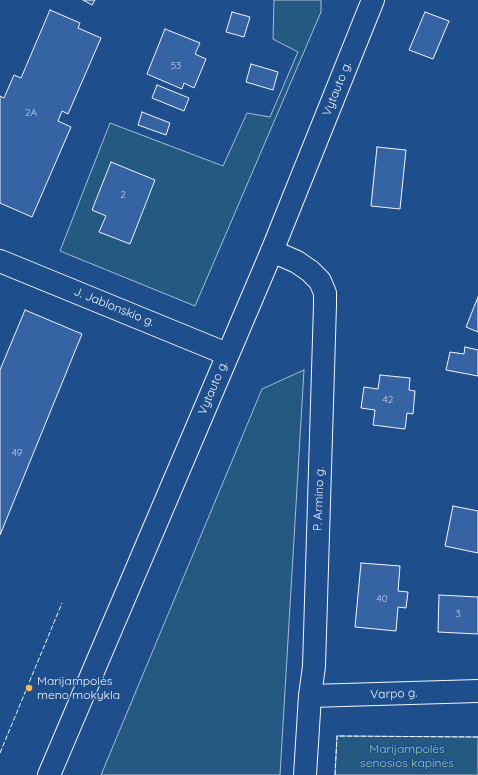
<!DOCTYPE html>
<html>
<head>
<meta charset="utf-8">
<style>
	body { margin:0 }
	canvas { display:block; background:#1f4e8c }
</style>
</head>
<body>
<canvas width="478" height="775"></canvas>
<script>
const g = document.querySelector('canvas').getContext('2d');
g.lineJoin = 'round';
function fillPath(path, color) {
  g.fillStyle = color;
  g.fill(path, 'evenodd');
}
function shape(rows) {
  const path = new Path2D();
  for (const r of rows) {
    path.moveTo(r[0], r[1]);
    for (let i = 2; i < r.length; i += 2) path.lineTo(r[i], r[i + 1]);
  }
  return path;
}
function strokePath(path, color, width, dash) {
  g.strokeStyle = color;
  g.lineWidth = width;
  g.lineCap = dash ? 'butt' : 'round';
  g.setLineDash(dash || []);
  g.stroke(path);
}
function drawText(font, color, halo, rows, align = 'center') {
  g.font = font + ' Quicksand,sans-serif';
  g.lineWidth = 3;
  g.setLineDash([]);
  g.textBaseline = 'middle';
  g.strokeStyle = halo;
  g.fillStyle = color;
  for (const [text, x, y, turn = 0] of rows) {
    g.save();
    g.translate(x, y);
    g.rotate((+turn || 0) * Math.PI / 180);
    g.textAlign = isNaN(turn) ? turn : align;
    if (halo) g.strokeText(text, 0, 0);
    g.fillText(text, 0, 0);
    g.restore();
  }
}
const green = shape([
	[274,0,321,0,321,12,195,306,60,251,110,123,223,166,247,113,270,117,298,52,273,39,274,0],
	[304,370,280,775,101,775,262,389,304,370],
	[337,736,478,737,478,775,335,775,337,736]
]);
const building = shape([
	[83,0,95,0,92,5,83,0],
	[50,10,80,23,78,28,101,38,68,114,62,111,58,121,71,127,32,217,0,203,0,96,4,98,14,75,21,78,50,10],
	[232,12,250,17,244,37,226,32,232,12],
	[425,12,449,21,433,59,409,50,425,12],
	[165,29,200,43,195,54,206,59,194,88,184,83,182,89,147,74,165,29],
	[251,64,278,72,273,90,246,82,251,64],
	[157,85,189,98,184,111,152,98,157,85],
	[142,112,170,123,166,135,138,125,142,112],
	[377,147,406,150,400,209,371,206,377,147],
	[111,162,155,180,130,244,99,232,106,216,92,210,111,162],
	[478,297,478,332,466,327,478,297],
	[25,310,82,334,0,535,0,370,25,310],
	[465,347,478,350,478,376,446,370,450,352,464,354,465,347],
	[380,375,410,378,409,390,415,391,413,414,407,413,405,429,373,425,375,410,361,408,364,387,378,389,380,375],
	[453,506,478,511,478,553,445,546,453,506],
	[361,563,400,566,398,591,408,592,406,608,398,607,396,631,355,627,361,563],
	[439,595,478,597,478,634,438,632,439,595]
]);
const street = shape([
	[0,261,227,354],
	[310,696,478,691]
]);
const secondary = shape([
	[272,251,297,262,310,271,320,281,325,293,325,305,314,666,310,696,305,775]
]);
const primary = shape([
	[49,775,272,251,373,0]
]);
const fence = shape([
	[0,753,62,603],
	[335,775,337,736,478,737]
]);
const markers = [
	[29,688,4,"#ffb74d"]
];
const numberNames = [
	["53",176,66],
	["2A",31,113],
	["2",123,195],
	["42",388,400],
	["49",17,453],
	["40",382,599],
	["3",458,614]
];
const streetNames = [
	["Vytauto g.",337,89,-68],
	["J. Jablonskio g.",114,307,22],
	["Vytauto g.",213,388,-67],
	["P. Armino g.",319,499,-88],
	["Varpo g.",394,694,-2]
];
const poiNames = [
	["Marijampolės",37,681],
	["meno mokykla",37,695]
];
const parkNames = [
	["Marijampolės",407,749],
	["senosios kapinės",407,763]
];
fillPath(green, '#245a82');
strokePath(green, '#a8bbd7', 1);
fillPath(building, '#3563a3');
strokePath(building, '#f2f6ff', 1);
strokePath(street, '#f2f6ff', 24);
strokePath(secondary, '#f2f6ff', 24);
strokePath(primary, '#f2f6ff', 24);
strokePath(street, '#1f4e8c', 22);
strokePath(secondary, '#1f4e8c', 22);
strokePath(primary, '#1f4e8c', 22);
strokePath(fence, '#f2f6ff', 1, [5, 2]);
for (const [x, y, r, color] of markers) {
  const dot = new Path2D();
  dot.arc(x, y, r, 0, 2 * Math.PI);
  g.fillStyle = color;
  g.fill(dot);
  strokePath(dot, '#1f4e8c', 1.5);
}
drawText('10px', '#c3d1e8', null, numberNames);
drawText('12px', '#f2f6ff', '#1f4e8c', streetNames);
drawText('12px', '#f2f6ff', '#1f4e8c', poiNames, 'left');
drawText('12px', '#97c8a6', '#1f4e8c', parkNames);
</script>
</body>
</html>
